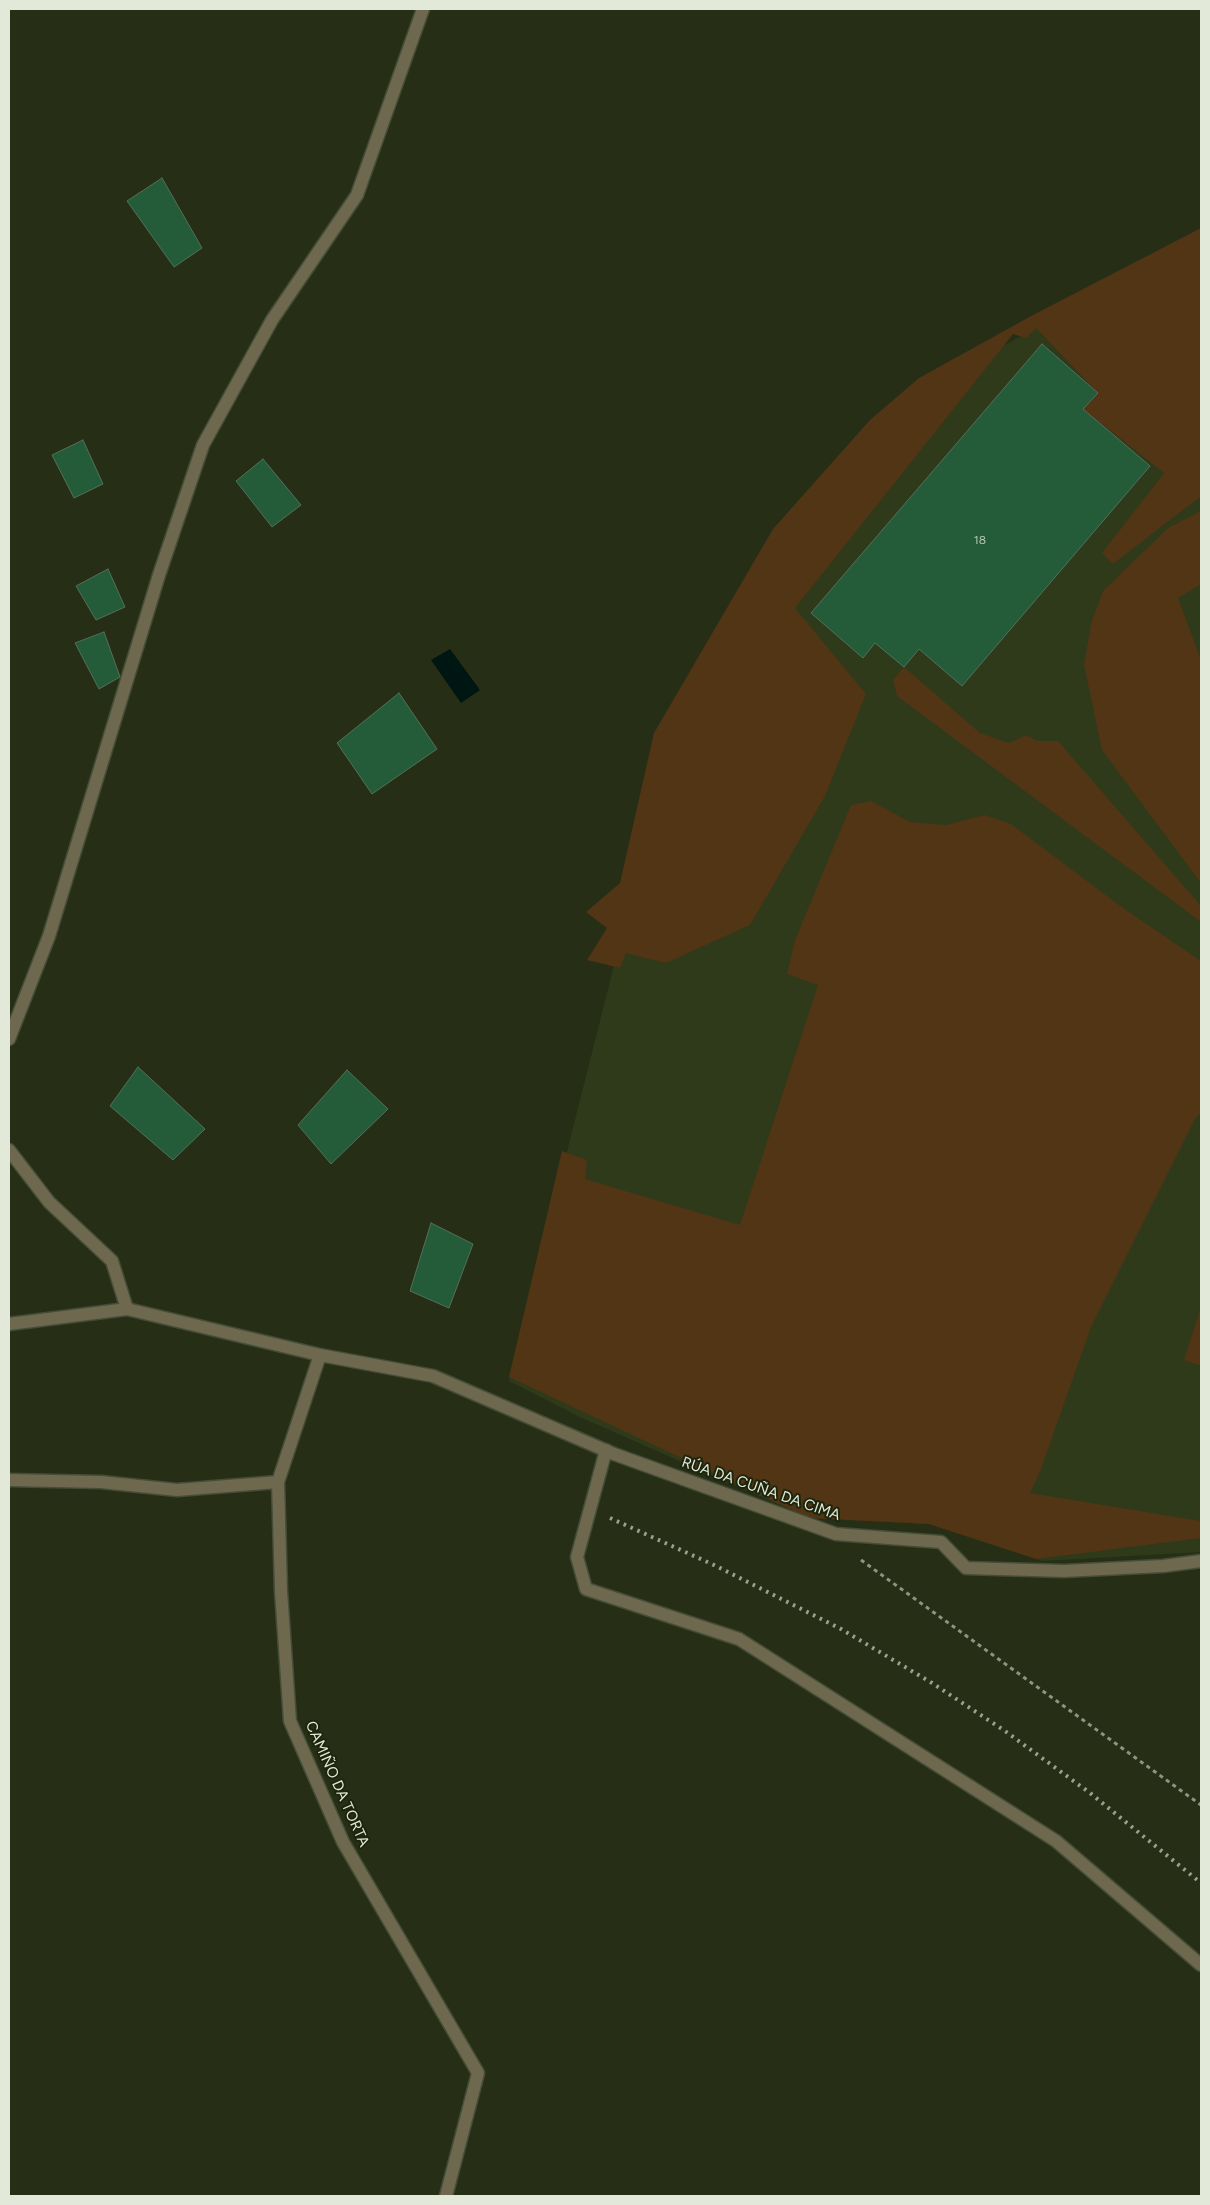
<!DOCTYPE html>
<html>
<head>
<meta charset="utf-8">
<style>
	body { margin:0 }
	#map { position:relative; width:1210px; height:2205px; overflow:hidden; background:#262f16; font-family:Figtree,sans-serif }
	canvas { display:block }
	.frame { position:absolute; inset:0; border:10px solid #e2e9d9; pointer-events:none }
</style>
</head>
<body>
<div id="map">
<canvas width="1210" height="2205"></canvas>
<div class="frame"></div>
</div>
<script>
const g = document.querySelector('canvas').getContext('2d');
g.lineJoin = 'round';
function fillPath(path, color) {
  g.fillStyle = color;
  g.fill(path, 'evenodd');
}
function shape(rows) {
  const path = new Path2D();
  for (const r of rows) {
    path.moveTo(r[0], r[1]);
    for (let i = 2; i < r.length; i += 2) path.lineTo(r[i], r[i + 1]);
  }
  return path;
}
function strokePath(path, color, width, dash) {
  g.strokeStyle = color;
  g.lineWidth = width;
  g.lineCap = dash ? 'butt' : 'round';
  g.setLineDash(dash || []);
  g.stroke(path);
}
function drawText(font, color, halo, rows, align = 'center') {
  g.font = font + ' Figtree,sans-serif';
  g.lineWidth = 4;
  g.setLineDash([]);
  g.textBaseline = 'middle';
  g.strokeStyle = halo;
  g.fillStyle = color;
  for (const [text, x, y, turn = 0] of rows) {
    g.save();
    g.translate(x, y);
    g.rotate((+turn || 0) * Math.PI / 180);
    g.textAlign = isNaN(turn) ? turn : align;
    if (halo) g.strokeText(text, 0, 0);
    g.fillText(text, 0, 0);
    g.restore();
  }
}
const built = shape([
	[1201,244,1201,1552,1042,1561,929,1524,809,1518,582,1418,509,1381,670,744,912,397,1035,328]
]);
const green = shape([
	[1201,228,1201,496,1113,564,1102,553,1164,473,1083,409,1098,393,1036,328,1026,338,1013,334,795,608,866,694,825,796,750,925,666,963,626,953,620,968,587,960,607,928,586,912,620,883,654,733,773,529,870,420,919,378,1033,315],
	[1201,511,1201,584,1178,598,1201,660,1201,883,1102,750,1084,665,1091,624,1103,591,1168,528],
	[904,667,980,733,1009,743,1026,735,1037,741,1058,741,1201,906,1201,922,897,696,893,680],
	[871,801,910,822,946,825,985,815,1011,824,1123,908,1201,961,1201,1112,1195,1119,1091,1327,1041,1469,1030,1493,1201,1521,1201,1538,1036,1559,929,1524,809,1518,509,1377,562,1151,587,1160,585,1179,740,1225,818,985,787,974,795,940,851,805],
	[1201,1307,1201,1366,1184,1360]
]);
const water = shape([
	[450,649,480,690,461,703,431,660]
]);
const building = shape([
	[162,178,202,248,174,267,127,201,162,178],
	[1042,344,1098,393,1083,409,1150,466,962,686,919,649,904,667,875,643,863,658,811,613,1042,344],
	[83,440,103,484,74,498,52,455,83,440],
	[263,459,301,505,272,527,236,481,263,459],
	[108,569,125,607,96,620,76,586,108,569],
	[104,632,120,677,99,689,75,643,104,632],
	[399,693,437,749,372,794,337,743,399,693],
	[138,1067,205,1129,173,1160,110,1106,138,1067],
	[347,1070,388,1109,331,1164,298,1125,347,1070],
	[431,1223,473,1244,449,1308,410,1291,431,1223]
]);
const path = shape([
	[861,1560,1201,1805]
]);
const street = shape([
	[9,1039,49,936,159,575,203,445,272,320,357,195,423,9],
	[9,1150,49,1202,112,1261,127,1309],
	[9,1324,127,1309,320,1355,433,1376,614,1454,836,1534,941,1542,966,1568,1064,1571,1163,1566,1201,1561],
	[320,1355,278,1482,281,1591,290,1721,343,1842,478,2073,446,2196],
	[606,1450,577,1557,586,1589,739,1639,1056,1841,1201,1965],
	[9,1480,101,1482,177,1490,278,1482]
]);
const rail = shape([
	[610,1518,714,1565,841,1629,932,1683,1005,1731,1090,1793,1201,1883]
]);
const numberNames = [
	["18",980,540]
];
const streetNames = [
	["RÚA DA CUÑA DA CIMA",761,1489,19],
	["CAMIÑO DA TORTA",337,1784,66]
];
fillPath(built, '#2e3a1a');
fillPath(green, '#513514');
fillPath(water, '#001612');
fillPath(building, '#245c3a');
strokePath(building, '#546f5c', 1);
strokePath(street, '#444d35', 15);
strokePath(path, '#8d9581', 3, [4, 4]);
strokePath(street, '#6e684f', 12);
strokePath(rail, '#9aa28e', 4, [2.5, 5]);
drawText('12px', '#b2c6b1', null, numberNames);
drawText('15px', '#e2e9d9', '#1d250c', streetNames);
</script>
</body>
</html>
